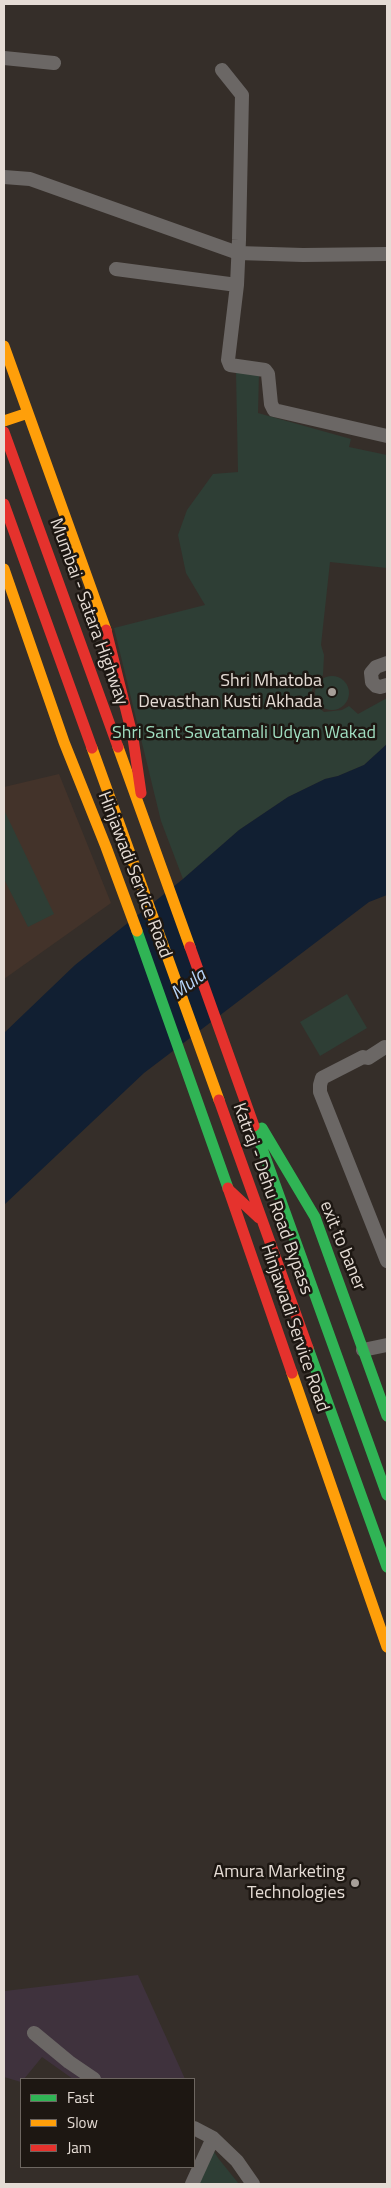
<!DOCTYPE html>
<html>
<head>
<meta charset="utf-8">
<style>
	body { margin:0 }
	#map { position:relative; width:391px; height:2188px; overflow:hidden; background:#352e29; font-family:"Titillium Web",sans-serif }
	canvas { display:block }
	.frame { position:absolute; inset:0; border:5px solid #e5dcd5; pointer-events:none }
	.legend { position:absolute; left:20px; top:2078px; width:175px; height:90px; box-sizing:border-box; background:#1d1712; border:1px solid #6d6660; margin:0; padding:6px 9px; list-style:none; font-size:15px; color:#e5dcd5 }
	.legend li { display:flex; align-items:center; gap:10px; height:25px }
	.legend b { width:25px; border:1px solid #6d6660 }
</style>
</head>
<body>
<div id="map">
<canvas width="391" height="2188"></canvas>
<div class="frame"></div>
<ul class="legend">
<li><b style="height:6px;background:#30b455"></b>Fast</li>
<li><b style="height:6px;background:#ff9f0a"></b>Slow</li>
<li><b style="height:6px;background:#e5322d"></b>Jam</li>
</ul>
</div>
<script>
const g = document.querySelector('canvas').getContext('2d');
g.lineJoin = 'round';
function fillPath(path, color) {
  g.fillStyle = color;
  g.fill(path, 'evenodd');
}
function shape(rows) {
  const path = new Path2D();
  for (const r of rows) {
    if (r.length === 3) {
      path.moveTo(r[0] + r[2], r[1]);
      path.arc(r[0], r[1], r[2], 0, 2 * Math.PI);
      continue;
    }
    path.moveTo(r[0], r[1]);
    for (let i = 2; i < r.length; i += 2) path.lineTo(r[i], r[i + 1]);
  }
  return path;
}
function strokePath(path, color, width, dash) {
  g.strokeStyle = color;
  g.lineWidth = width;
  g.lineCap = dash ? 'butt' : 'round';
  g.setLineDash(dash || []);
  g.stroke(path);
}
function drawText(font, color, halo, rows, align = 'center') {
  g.font = font + ' "Titillium Web",sans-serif';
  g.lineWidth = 5;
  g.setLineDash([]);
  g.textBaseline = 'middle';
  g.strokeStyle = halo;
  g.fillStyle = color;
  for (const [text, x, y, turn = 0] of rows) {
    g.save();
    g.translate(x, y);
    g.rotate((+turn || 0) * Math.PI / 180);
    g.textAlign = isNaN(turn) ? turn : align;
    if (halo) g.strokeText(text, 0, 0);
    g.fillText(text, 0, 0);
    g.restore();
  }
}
const education = shape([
	[138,1975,185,2079,73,2079,42,2057,24,2079,21,2079,21,2082,4,2077,4,1989,5,1991]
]);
const medical = shape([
	[59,774,111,903,4,979,4,787]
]);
const green = shape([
	[236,372,259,373,258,413,351,439,349,447,387,455,387,568,330,562,321,645,324,655,323,675,315,683,312,690,314,703,324,712,342,710,349,706,358,714,387,698,387,744,364,765,338,776,325,779,288,797,239,830,183,879,161,821,114,628,205,605,186,573,178,535,187,510,213,474,238,472],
	[332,693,17],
	[4,810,54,914,28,927,4,879],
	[347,994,367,1028,320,1056,300,1022],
	[213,2150,218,2158,239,2184,192,2184]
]);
const water = shape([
	[387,744,387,895,369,902,144,1073,4,1205,4,1033,75,965,183,879,239,830,288,797,325,779,338,776,364,765]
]);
const street = shape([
	[4,58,54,63],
	[222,70,242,95,239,240,237,285,228,360,230,365,265,370,268,374,271,404,274,410,387,436],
	[4,177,30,179,238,253,303,255,387,254],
	[116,269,237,285],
	[387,663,376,667,371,673,372,682,376,686,380,687,387,685],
	[385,1047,368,1058,363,1057,322,1078,320,1085,320,1092,387,1261],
	[363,1350,387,1345],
	[34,2033,69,2062,94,2079],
	[194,2128,213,2138,237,2161,253,2184],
	[192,2184,213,2138]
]);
const fast = shape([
	[137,931,228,1188],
	[254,1126,387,1495],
	[262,1128,315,1217,387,1416],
	[308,1348,387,1567]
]);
const slow = shape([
	[4,346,106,630],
	[4,421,28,413],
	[4,569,64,742,106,847,137,931],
	[118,747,190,947],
	[92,748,219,1100],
	[292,1373,387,1647]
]);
const jam = shape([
	[4,432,118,747],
	[4,504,92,748],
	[106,630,133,738,141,793],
	[190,947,254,1126],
	[219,1100,308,1348],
	[228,1188,292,1373],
	[228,1189,259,1218]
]);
const markers = [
	[332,692,5,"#a79f99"],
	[355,1883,5,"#a79f99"]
];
const streetNames = [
	["Mumbai - Satara Highway",88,612,70],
	["Hinjawadi Service Road",134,875,69],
	["Katraj - Dehu Road Bypass",272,1199,70],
	["exit to baner",342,1246,68],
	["Hinjawadi Service Road",294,1328,71]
];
const poiNames = [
	["Shri Mhatoba",322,682],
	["Devasthan Kusti Akhada",322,703],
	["Amura Marketing",345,1873],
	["Technologies",345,1894]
];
const parkNames = [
	["Shri Sant Savatamali Udyan Wakad",244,734]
];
const waterNames = [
	["Mula",189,985,-36]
];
fillPath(education, '#3f323d');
fillPath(medical, '#43332a');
fillPath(green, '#2e3e35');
fillPath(water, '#111f32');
strokePath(street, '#6b6765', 14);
strokePath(fast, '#30b455', 11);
strokePath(slow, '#ff9f0a', 11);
strokePath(jam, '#e5322d', 11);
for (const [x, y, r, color] of markers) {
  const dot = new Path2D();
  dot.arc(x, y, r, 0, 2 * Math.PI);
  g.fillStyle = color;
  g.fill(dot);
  strokePath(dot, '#1d1712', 2);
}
drawText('18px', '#e5dcd5', '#1d1712', streetNames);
drawText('18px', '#e5dcd5', '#1d1712', poiNames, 'right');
drawText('18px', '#a0dec0', '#1d1712', parkNames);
drawText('italic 19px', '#b7d5fa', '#1d1712', waterNames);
</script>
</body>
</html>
